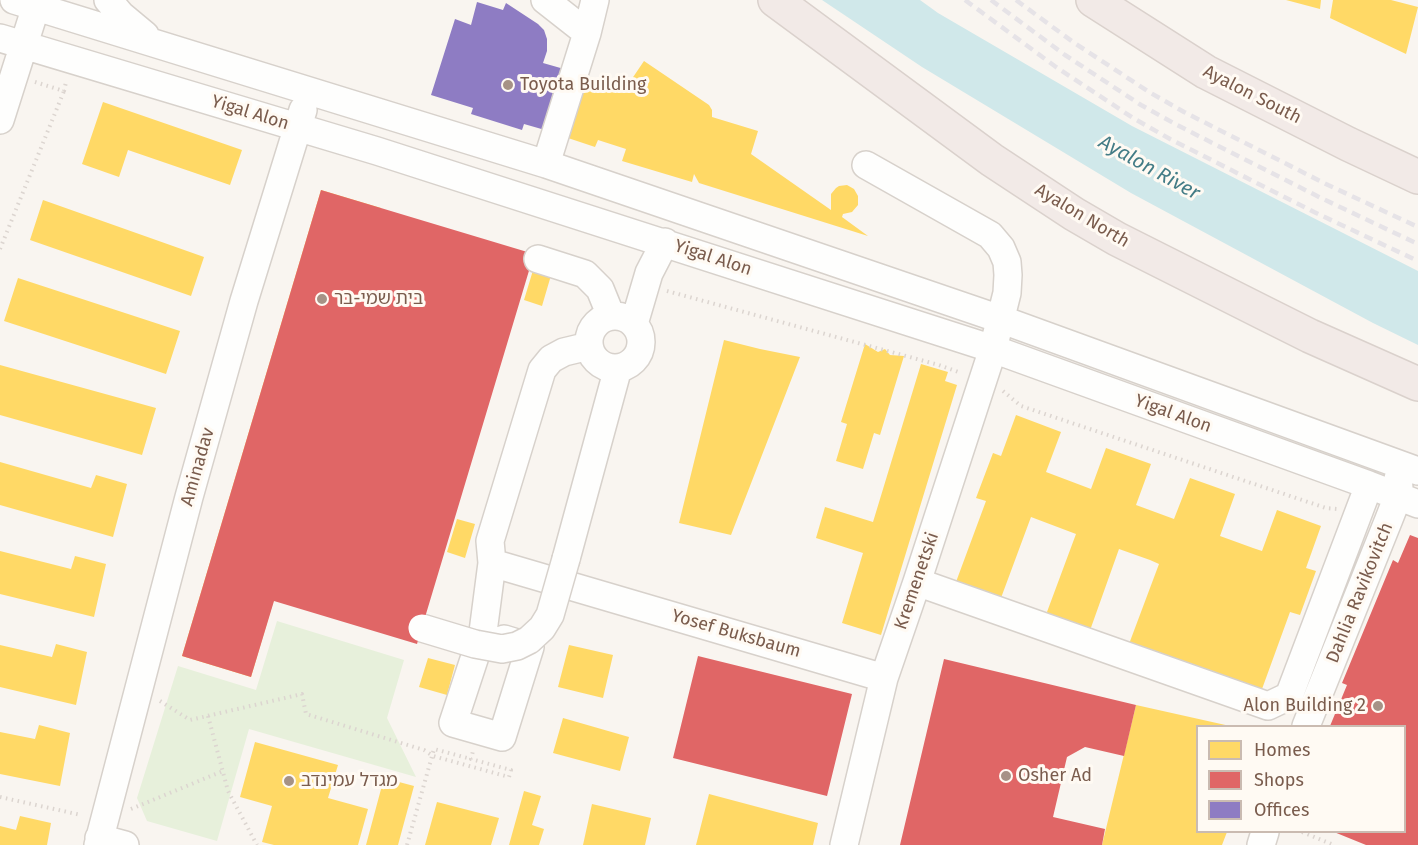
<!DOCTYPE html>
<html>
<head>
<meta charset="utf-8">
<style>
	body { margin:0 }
	#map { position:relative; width:1418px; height:845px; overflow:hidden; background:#f9f5f0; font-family:"Fira Sans",sans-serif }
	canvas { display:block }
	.legend { position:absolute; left:1196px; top:725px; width:210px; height:108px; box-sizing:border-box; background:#fffaf3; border:2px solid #cabbb1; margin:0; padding:8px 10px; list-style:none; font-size:18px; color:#7a5c4d }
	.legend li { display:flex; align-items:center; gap:12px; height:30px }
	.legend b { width:30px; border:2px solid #cabbb1 }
</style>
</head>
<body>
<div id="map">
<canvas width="1418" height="845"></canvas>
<ul class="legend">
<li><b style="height:16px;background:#ffd966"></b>Homes</li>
<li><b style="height:16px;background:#e06666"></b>Shops</li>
<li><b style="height:16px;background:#8e7cc3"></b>Offices</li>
</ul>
</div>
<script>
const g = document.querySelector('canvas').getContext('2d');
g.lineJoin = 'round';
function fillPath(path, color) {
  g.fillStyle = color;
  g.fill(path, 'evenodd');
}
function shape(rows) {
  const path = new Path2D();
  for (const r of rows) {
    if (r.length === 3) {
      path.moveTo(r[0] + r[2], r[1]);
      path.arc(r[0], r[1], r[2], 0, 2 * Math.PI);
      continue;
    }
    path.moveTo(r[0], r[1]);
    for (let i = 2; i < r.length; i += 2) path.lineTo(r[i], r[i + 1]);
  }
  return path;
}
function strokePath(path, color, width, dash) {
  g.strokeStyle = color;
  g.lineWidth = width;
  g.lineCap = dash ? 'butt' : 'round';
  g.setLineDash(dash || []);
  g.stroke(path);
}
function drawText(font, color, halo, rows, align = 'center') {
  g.font = font + ' "Fira Sans","Noto Sans Hebrew",sans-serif';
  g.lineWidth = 6;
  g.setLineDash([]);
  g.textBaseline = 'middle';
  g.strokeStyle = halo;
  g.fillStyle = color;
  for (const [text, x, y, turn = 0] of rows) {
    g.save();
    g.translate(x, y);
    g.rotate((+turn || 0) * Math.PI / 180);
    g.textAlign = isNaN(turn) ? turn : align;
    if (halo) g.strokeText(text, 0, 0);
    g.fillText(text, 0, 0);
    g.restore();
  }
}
const green = shape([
	[277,621,404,660,387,718,416,777,249,729,217,841,147,821,137,798,178,666,256,690]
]);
const water = shape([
	[822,0,920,0,938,13,1132,126,1418,271,1418,345,1373,323,1131,193,922,67]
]);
const homes = shape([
	[1286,0,1321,0,1320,9],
	[1333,0,1391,0,1418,7,1406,54,1330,18],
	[644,61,709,105,712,110,712,117,758,131,751,154,831,210,831,194,836,188,839,186,847,185,854,189,858,196,858,205,852,212,843,214,842,217,868,236,699,183,694,174,692,182,622,161,626,149,598,140,595,147,568,138,587,76,625,89],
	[103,102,242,150,230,185,128,150,119,177,82,164],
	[321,190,381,208,312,442,320,444,251,677,182,656],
	[43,200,204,257,191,296,30,240],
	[534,267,552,272,542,306,524,300],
	[18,278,180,331,166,374,4,321],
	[724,340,760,349,800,357,731,535,679,523],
	[865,344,878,352,885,349,890,355,904,356,880,435,874,433,863,469,836,461,847,424,841,422],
	[921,364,948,372,945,381,957,385,881,635,842,623,863,553,816,538,825,507,873,522],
	[0,365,156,408,142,455,0,415],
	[1016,415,1061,432,1046,472,1091,489,1106,448,1151,464,1136,505,1174,519,1190,478,1235,494,1220,536,1253,548,1262,551,1277,510,1321,526,1306,568,1316,571,1300,615,1290,612,1258,700,1126,652,1159,564,1150,560,1119,549,1088,636,1044,620,1076,534,1031,517,998,606,953,590,986,501,976,498,993,453,1001,456],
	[0,462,91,488,96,475,127,484,113,537,0,505],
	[457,519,475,524,465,558,447,552],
	[0,551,71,569,75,556,106,564,94,617,0,594],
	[56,644,87,652,76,705,0,687,0,645,52,657],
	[569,645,613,655,603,698,558,687],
	[428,658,455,665,447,695,419,687],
	[1136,705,1230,726,1198,726,1198,832,1227,832,1222,845,1102,845],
	[563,718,629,737,620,771,553,753],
	[39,725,70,733,60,786,0,774,0,732,35,739],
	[255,742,338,765,328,798,368,809,358,845,274,845,262,842,272,806,240,797],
	[384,778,414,786,398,845,366,845],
	[524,791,541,796,532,825,544,829,539,845,509,845],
	[709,794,818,823,813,845,696,845],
	[437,802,499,818,491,845,425,845],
	[592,804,651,818,645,845,583,845],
	[20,816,51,823,47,845,0,845,0,826,16,830]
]);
const shops = shape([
	[321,190,534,254,417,644,274,601,251,677,182,656],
	[1410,535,1418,538,1418,845,1366,845,1334,832,1404,832,1404,726,1330,726,1347,685,1342,683,1393,560,1398,563],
	[698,656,852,694,827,796,673,758],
	[944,659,1136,705,1124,756,1085,747,1067,757,1053,817,1105,829,1102,845,900,845]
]);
const offices = shape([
	[477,2,503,10,506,3,538,24,544,30,547,39,547,51,543,63,564,69,545,130,524,124,522,130,471,114,473,108,431,95,455,19,471,25]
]);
const path = shape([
	[35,82,64,91,66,82],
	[0,249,64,91],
	[667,291,939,365,961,373],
	[1003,391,1021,406,1326,508,1337,509],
	[160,701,190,720,302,694,306,714,424,750,433,756,509,777,511,770,471,759,473,751],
	[208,716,228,791,257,845],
	[0,797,81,815],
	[131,809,223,771],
	[1302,832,1334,845],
	[407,845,434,749,471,759]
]);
const minor = shape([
	[14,0,546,164,1000,319,1418,471],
	[108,0,121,15,145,35],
	[545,0,587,33],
	[0,38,377,151,993,349,1369,485,1418,504],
	[0,120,38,0],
	[546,164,587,33,595,0],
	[538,259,585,274,600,289,611,316],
	[615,342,26],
	[634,324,649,273,665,242],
	[589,346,564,352,551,359,542,370,490,541,492,563,884,678],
	[566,559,618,368],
	[492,563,483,632,453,723,502,737,530,647,504,639],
	[917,582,1268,706,1289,696,1369,485],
	[1306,726,1389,519,1398,496,1399,488,1398,478],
	[99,838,125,845],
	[98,845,189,497,244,301,303,110],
	[844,845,884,678,917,582,993,349,1007,293,1008,275,1007,262,1001,248,990,235,866,165],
	[1261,845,1265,832]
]);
const highway = shape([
	[775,0,992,160,1074,214,1117,239,1264,313,1310,336,1418,384],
	[1093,0,1206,72,1348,144,1418,177]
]);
const rail = shape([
	[965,0,1056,67,1133,118,1170,139,1314,212,1418,261],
	[991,0,1065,55,1141,105,1177,125,1321,198,1418,244],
	[1016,0,1073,42,1149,92,1184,112,1328,185,1418,227]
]);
const minorBridge = shape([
	[422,628,475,644,502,649,517,646,529,640,542,628,550,615,566,559]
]);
const markers = [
	[508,85,6,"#a69286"],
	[322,299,6,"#a69286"],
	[1378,706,6,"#a69286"],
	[1006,776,6,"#a69286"],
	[289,781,6,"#a69286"]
];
const poiNames = [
	["Toyota Building",520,85],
	["בית שמי-בר",334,299],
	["Alon Building 2",1366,706,"right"],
	["Osher Ad",1018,776],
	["מגדל עמינדב",301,781]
];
const streetNames = [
	["Ayalon South",1252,95,27],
	["Yigal Alon",250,113,17],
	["Ayalon North",1082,216,31],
	["Yigal Alon",713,258,18],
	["Yigal Alon",1173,414,20],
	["Aminadav",198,467,-74],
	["Kremenetski",917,581,-71],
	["Dahlia Ravikovitch",1360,593,-68],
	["Yosef Buksbaum",736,634,16]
];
const waterNames = [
	["Ayalon River",1149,168,29]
];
fillPath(green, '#e7f0db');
fillPath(water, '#d0e8ea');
fillPath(homes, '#ffd966');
fillPath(shops, '#e06666');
fillPath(offices, '#8e7cc3');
strokePath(minor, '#d7d1cb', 30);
strokePath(highway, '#dad1cc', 36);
strokePath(path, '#dcd5d0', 4, [1.5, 4.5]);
strokePath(minor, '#fefefd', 27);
strokePath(highway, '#f2eae7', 33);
strokePath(rail, '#e6e3e7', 4.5, [9, 6]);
strokePath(minorBridge, '#d7d1cb', 30, []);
strokePath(minorBridge, '#fefefd', 27);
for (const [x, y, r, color] of markers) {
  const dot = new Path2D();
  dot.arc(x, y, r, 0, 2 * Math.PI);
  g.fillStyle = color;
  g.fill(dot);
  strokePath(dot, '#fffaf3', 2);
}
drawText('18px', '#7a5c4d', '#fffaf3', poiNames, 'left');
drawText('18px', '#7a5c4d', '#fffaf3', streetNames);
drawText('italic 20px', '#437c86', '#fffaf3', waterNames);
</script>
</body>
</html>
